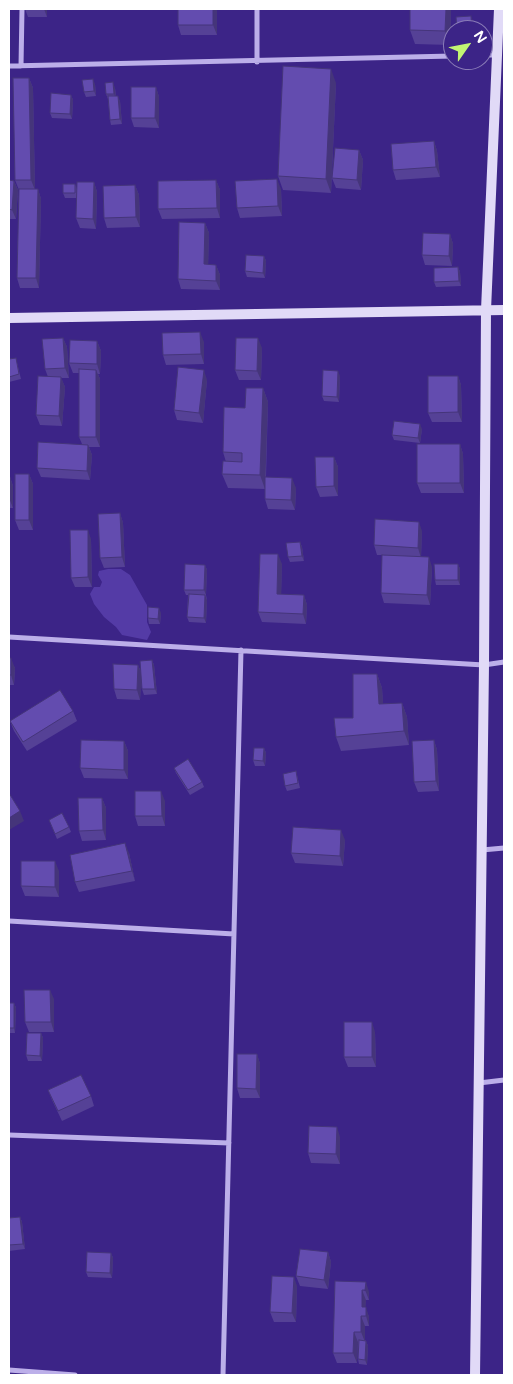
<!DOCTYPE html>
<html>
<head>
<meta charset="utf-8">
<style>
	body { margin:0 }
	#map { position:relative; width:513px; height:1384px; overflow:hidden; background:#3c2487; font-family:"Varela Round",sans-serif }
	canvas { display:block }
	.frame { position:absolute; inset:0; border:10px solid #fff; pointer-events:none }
	.north { position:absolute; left:443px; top:20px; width:50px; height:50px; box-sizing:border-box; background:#3c2487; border:1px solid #8a7cb7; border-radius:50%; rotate:57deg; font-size:14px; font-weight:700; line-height:20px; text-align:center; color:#fff }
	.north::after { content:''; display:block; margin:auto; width:18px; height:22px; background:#c2f473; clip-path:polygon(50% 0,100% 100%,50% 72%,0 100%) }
</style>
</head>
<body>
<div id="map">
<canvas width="513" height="1384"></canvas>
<div class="frame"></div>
<div class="north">N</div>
</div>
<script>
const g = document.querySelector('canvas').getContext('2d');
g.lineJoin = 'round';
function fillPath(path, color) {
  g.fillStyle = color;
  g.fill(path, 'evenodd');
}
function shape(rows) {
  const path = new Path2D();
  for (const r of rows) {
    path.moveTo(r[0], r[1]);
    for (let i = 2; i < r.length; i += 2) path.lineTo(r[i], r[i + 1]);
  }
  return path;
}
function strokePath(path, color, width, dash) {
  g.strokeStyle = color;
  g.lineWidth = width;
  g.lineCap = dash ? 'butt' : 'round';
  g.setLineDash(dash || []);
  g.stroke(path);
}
const green = shape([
	[108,569,121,569,130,575,147,605,147,622,151,632,147,640,122,635,116,627,104,617,94,604,90,594,94,587,100,587,102,582,98,575,99,571]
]);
const street = shape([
	[257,9,257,62],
	[483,55,497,55],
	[9,66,453,56],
	[21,66,22,9],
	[9,637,484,665,504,662],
	[482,850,504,848],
	[9,921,234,934],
	[479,1083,504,1080],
	[9,1135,229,1143],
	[9,1370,75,1375],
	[223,1375,241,650]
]);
const secondary = shape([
	[9,318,504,310],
	[475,1375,484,665,486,310,499,9]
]);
const wall = shape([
	[25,9,47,9,47,17,28,17],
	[178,9,217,9,217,35,181,35,178,25],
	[451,9,450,45,415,44,410,30],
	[29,78,33,88,35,189,38,189,41,199,39,288,20,288,17,278,19,190,15,180],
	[336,83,331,193,283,190,278,176],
	[95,84,96,96,86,97,84,92],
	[156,87,159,97,159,128,134,127,131,118],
	[115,88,116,96,120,101,122,124,111,125,110,120,108,99,106,94],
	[71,95,73,100,72,119,52,118,50,113],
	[434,141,437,151,440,177,396,180,393,170],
	[359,150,363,160,361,190,336,188,332,178],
	[9,180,14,181,18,190,16,219,9,219],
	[216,180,220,190,220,218,162,219,158,209],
	[94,182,97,192,96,229,80,228,76,218,77,198,65,198,63,193,75,184,77,189],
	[135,185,139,195,140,227,107,228,104,218],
	[281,189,282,216,240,218,237,208],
	[205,223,209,233,208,265,216,265,220,275,220,290,181,289,178,279],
	[450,234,453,244,452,266,425,265,422,255],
	[264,256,266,261,265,278,247,277,245,271],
	[458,267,460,272,461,286,436,287,434,282],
	[63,338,67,347,69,378,61,378,65,387,62,426,40,425,36,415,48,377,45,369],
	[97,341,101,351,100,374,98,374,100,379,100,447,89,447,92,455,90,480,41,477,37,468,82,444,79,437,79,373,73,373,69,363],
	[204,342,204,364,166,365,163,355],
	[262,348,261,380,239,380,235,370],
	[9,359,17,363,21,379,9,382],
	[340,376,339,402,324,401,322,396],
	[458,376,461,385,462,422,432,422,428,413],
	[207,380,203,423,177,420,174,410],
	[263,388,268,402,266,477,296,488,295,510,268,509,265,499,265,489,228,488,222,474,226,462,223,452,245,408],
	[422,429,420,443,394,440,392,435],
	[460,444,463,454,464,493,421,493,417,483],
	[334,457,338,467,338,496,320,497,316,487],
	[29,474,33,484,33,530,19,530,15,520],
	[9,477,10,477,13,486,13,508,9,508],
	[120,513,123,523,125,567,104,568,100,558],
	[422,531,421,557,432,567,430,605,384,603,381,593,386,555,377,555,374,545],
	[91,539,92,587,75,587,71,578],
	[300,542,302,547,304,561,290,562,288,557],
	[282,564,281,594,304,595,307,605,306,624,262,622,258,612],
	[458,564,460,569,460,585,436,585,435,580],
	[205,565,207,570,206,595,207,600,206,623,189,622,187,617,188,595,186,595,184,590],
	[161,613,160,624,149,624,148,618],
	[9,658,15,668,14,685,9,685],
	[152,660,154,665,157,694,144,695,142,689,141,681,140,700,117,699,114,689,138,665,141,672],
	[377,674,382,688,383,704,402,703,407,717,409,745,341,751,336,737,353,718],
	[73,711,77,721,27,751,14,731,10,721],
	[434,740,437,750,439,791,418,792,414,782],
	[124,741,128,751,128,779,84,778,80,768],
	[264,748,266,753,265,766,255,766,253,760],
	[174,768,202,782,204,787,190,795,176,773],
	[296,771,300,788,287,791,285,786],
	[102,798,106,808,106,840,82,841,79,831],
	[165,801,165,826,138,826,135,816],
	[49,820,69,827,71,832,57,839],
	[345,840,343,866,295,863,291,853],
	[129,853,135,881,79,892,75,882],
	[59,871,59,897,25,896,21,886],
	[54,999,54,1032,29,1032,25,1022],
	[9,1003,14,1003,16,1008,15,1033,9,1033],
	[375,1032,376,1067,348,1067,344,1057],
	[41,1033,43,1038,42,1061,28,1061,26,1055],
	[257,1054,260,1064,260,1098,240,1098,237,1088],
	[48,1090,91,1096,94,1106,62,1121,52,1100],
	[340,1137,340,1164,311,1163,308,1153],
	[20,1217,22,1222,25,1249,9,1251,9,1218],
	[328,1252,331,1262,328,1289,300,1286,296,1276],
	[111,1253,113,1258,112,1278,88,1277,86,1272],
	[335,1281,369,1292,369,1300,366,1300,365,1307,369,1317,369,1326,365,1326,365,1340,366,1341,368,1346,367,1365,359,1364,358,1359,358,1342,357,1363,337,1363,333,1353],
	[297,1286,296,1322,274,1322,270,1312]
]);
const shadedWall = shape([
	[44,9,47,9,47,17],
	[213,9,217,9,217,35,213,25],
	[446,9,451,9,450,45,445,31],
	[471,16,473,21,474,30,472,30],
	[331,69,336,83,331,193,326,179],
	[29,78,33,88,35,190,31,180],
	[93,79,95,84,96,96,94,91],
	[113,82,115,88,116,99,114,94],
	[156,87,159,97,159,128,155,118],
	[71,95,73,100,72,119,70,114],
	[118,96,120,101,122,124,120,119],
	[434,141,437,151,440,177,436,167],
	[359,150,363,160,361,190,357,180],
	[277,179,281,189,282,216,278,206],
	[216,180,220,190,220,218,217,208],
	[14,181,18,190,16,219,12,210],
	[94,182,97,192,96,229,93,219],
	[135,185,139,195,140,227,136,217],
	[38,189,41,199,39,288,36,278],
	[205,223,209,233,208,274,204,264],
	[450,234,453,244,452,266,449,256],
	[264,256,266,261,265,278,263,273],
	[216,265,220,275,220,290,216,281],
	[458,267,460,272,461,286,459,281],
	[200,332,204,342,204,364,201,354],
	[63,338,67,347,69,378,65,368],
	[258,338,262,348,261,380,257,371],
	[97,341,101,351,100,374,97,364],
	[96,370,100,379,100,447,96,437],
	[204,370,207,380,203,423,199,413],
	[338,371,340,376,339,402,337,397],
	[458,376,461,385,462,422,458,412],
	[61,377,65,387,62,426,59,416],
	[263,388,268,402,265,489,260,475],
	[420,424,422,429,420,443,418,438],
	[460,444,463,454,464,493,460,483],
	[88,445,92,455,90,480,87,471],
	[334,457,338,467,338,496,334,486],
	[29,474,33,484,33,530,29,520],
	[10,477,13,486,13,508,9,498],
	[292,478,296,488,295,510,291,500],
	[120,513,123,523,125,567,122,557],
	[419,522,422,531,421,558,418,548],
	[88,530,91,539,92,587,88,577],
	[300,542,302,547,304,561,302,556],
	[278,554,282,564,281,604,277,594],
	[429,557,432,567,430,605,427,595],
	[458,564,460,569,460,585,458,580],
	[205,565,207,570,206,595,204,590],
	[205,595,207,600,206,623,204,618],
	[304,595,307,605,306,624,303,614],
	[159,608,161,613,160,624,158,619],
	[11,658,15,668,14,685,11,675],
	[152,660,154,665,157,694,155,689],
	[138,665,142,675,140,700,137,690],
	[377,674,382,688,384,718,379,704],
	[402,703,407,717,409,745,404,731],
	[434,740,437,750,439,791,436,781],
	[124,741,128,751,128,779,124,770],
	[264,748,266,753,265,766,263,761],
	[161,791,165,801,165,826,162,816],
	[102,798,106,808,106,840,103,830],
	[20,811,24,821,9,830,9,818],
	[341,830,345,840,343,866,340,856],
	[125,843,129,853,135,881,132,871],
	[55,861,59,871,59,897,55,887],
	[50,990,54,999,54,1032,51,1022],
	[14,1003,16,1008,15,1033,14,1028],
	[372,1022,375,1032,376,1067,372,1057],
	[41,1033,43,1038,42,1061,40,1056],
	[257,1054,260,1064,260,1098,256,1089],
	[337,1127,340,1137,340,1164,336,1154],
	[20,1217,22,1222,25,1249,23,1244],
	[328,1252,331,1262,328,1289,324,1280],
	[111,1253,113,1258,112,1278,110,1273],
	[294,1277,297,1286,296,1322,292,1313],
	[366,1282,369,1292,369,1300,365,1290],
	[362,1290,366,1300,365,1317,362,1307],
	[366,1307,369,1317,369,1326,366,1316],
	[361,1316,365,1326,365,1342,361,1332],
	[354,1332,358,1342,357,1363,353,1353],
	[366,1341,368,1346,367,1365,365,1360]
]);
const building = shape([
	[178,9,213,9,213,25,178,25,178,9],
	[410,9,446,9,445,31,410,30,410,9],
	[471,16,472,30,457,30,456,17,471,16],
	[283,66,331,69,326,179,278,176,283,66],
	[13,78,29,78,31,180,15,180,13,78],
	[93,79,94,91,84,92,82,80,93,79],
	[113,82,114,94,106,94,105,83,113,82],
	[131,87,156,87,155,118,131,118,131,87],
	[51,93,71,95,70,114,50,113,51,93],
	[108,96,118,96,120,119,110,120,108,96],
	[434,141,436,167,393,170,391,144,434,141],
	[335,148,359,150,357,180,332,178,335,148],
	[277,179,278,206,237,208,235,181,277,179],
	[9,180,14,181,12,210,9,209,9,180],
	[216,180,217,208,158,209,158,181,216,180],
	[77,182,94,182,93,219,76,218,77,182],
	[63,184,75,184,75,193,63,193,63,184],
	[135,185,136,217,104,218,103,186,135,185],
	[19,189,38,189,36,278,17,278,19,189],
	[179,222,205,223,204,264,216,265,216,281,178,279,179,222],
	[423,233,450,234,449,256,422,255,423,233],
	[246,255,264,256,263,273,245,271,246,255],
	[458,267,459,281,434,282,434,268,458,267],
	[200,332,201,354,163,355,162,333,200,332],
	[63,338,65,368,45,369,42,339,63,338],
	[236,338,258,338,257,371,235,370,236,338],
	[70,340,97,341,97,364,69,363,70,340],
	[16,358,19,374,9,377,9,359,16,358],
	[178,367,204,370,199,413,174,410,178,367],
	[79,369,96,370,96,437,79,437,79,369],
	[323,370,338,371,337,397,322,396,323,370],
	[38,376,61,377,59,416,36,415,38,376],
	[428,376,458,376,458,412,428,413,428,376],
	[246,388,263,388,260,475,222,474,223,461,242,462,242,453,223,452,224,407,245,408,246,388],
	[394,421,420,424,418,438,392,435,394,421],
	[38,442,88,445,87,471,37,468,38,442],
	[417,444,460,444,460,483,417,483,417,444],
	[315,457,334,457,334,486,316,487,315,457],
	[15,474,29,474,29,520,15,520,15,474],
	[9,477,10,477,9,498,9,477],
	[265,477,292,478,291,500,265,499,265,477],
	[120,513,122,557,100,558,98,514,120,513],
	[375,519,419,522,418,548,374,545,375,519],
	[70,530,88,530,88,577,71,578,70,530],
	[300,542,302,556,288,557,286,543,300,542],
	[260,554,278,554,277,594,304,595,303,614,258,612,260,554],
	[382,555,429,557,427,595,381,593,382,555],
	[185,564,205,565,204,590,184,590,185,564],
	[434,564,458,564,458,580,435,580,434,564],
	[189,594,205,595,204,618,187,617,189,594],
	[148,607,159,608,158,619,148,618,148,607],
	[9,658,11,658,11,675,9,675,9,658],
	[152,660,155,689,142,689,140,661,152,660],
	[113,664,138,665,137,690,114,689,113,664],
	[353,674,377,674,379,704,402,703,404,731,336,737,334,718,353,718,353,674],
	[60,690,73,711,23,742,10,721,60,690],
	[81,740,124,741,124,770,80,768,81,740],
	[434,740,436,781,414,782,412,741,434,740],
	[254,748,264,748,263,761,253,760,254,748],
	[188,759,202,782,188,790,174,768,188,759],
	[296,771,298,783,285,786,283,774,296,771],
	[135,791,161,791,162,816,135,816,135,791],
	[9,793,20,811,9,818,9,793],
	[78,798,102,798,103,830,79,831,78,798],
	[62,813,69,827,55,834,49,820,62,813],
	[293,827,341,830,340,856,291,853,293,827],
	[125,843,132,871,75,882,70,855,125,843],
	[21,861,55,861,55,887,21,886,21,861],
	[24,990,50,990,51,1022,25,1022,24,990],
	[9,1003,14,1003,14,1028,9,1028,9,1003],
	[344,1022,372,1022,372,1057,344,1057,344,1022],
	[27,1033,41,1033,40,1056,26,1055,27,1033],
	[237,1054,257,1054,256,1089,237,1088,237,1054],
	[81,1075,91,1096,58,1111,48,1090,81,1075],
	[309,1126,337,1127,336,1154,308,1153,309,1126],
	[20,1217,23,1244,9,1245,9,1218,20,1217],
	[300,1249,328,1252,324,1280,296,1276,300,1249],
	[87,1252,111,1253,110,1273,86,1272,87,1252],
	[272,1276,294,1277,292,1313,270,1312,272,1276],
	[335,1281,366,1282,365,1290,362,1290,362,1307,366,1307,366,1316,361,1316,361,1332,354,1332,353,1353,333,1353,335,1281],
	[359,1340,366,1341,365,1360,358,1359,359,1340]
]);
fillPath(green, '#543ba6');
strokePath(street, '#bcafe9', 5);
strokePath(secondary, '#e1daf7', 10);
fillPath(wall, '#554196');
fillPath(shadedWall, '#45357a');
fillPath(building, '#634caf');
strokePath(building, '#45357a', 1);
</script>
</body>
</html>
